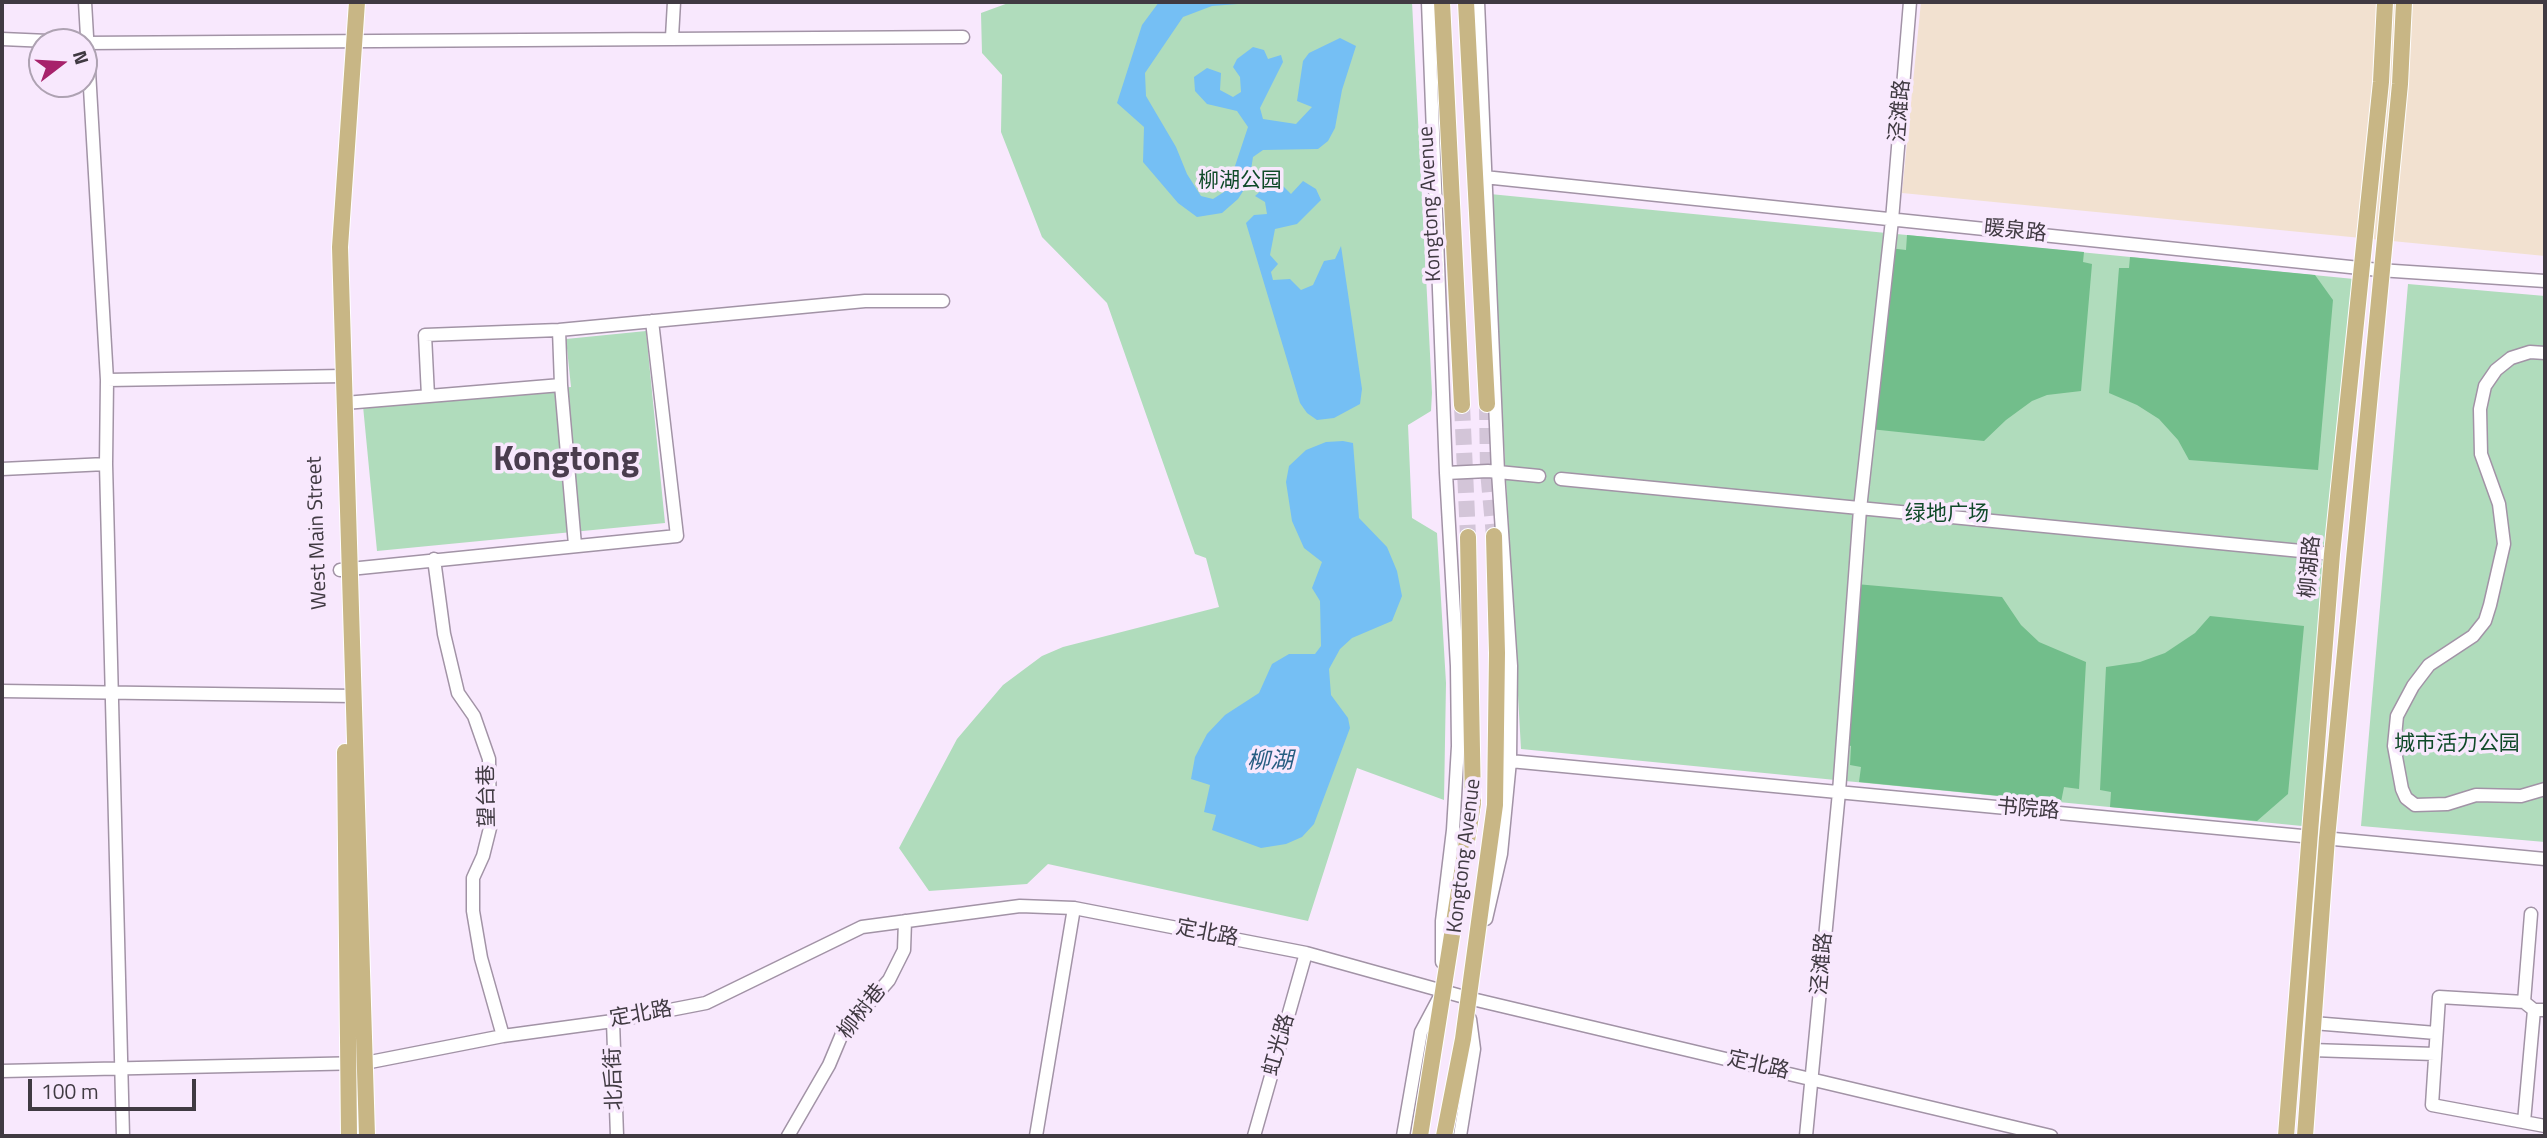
<!DOCTYPE html>
<html>
<head>
<meta charset="utf-8">
<style>
	body { margin:0 }
	#map { position:relative; width:2547px; height:1138px; overflow:hidden; background:#f8e8fd; font-family:"Titillium Web",sans-serif }
	canvas { display:block }
	.frame { position:absolute; inset:0; border:4px solid #403a42; pointer-events:none }
	.north { position:absolute; left:28px; top:28px; width:70px; height:70px; box-sizing:border-box; background:#f8e8fd; border:2px solid #aea2b2; border-radius:50%; rotate:73deg; font-size:19px; font-weight:700; line-height:28px; text-align:center; color:#403a42 }
	.north::after { content:''; display:block; margin:auto; width:24px; height:32px; background:#a7226b; clip-path:polygon(50% 0,100% 100%,50% 72%,0 100%) }
	.scale { position:absolute; left:28px; top:1079px; width:168px; height:32px; box-sizing:border-box; border:4px solid #403a42; border-top:0; padding-left:9px; font-size:21px; line-height:24px; white-space:nowrap; color:#403a42; -webkit-text-stroke:5px #f8e8fd; paint-order:stroke }
</style>
</head>
<body>
<div id="map">
<canvas width="2547" height="1138"></canvas>
<div class="frame"></div>
<div class="north">N</div>
<div class="scale">100 m</div>
</div>
<script>
const g = document.querySelector('canvas').getContext('2d');
g.lineJoin = 'round';
function fillPath(path, color) {
  g.fillStyle = color;
  g.fill(path, 'evenodd');
}
function shape(rows) {
  const path = new Path2D();
  for (const r of rows) {
    path.moveTo(r[0], r[1]);
    for (let i = 2; i < r.length; i += 2) path.lineTo(r[i], r[i + 1]);
  }
  return path;
}
function strokePath(path, color, width, dash) {
  g.strokeStyle = color;
  g.lineWidth = width;
  g.lineCap = dash ? 'butt' : 'round';
  g.setLineDash(dash || []);
  g.stroke(path);
}
function drawText(font, color, halo, rows, align = 'center') {
  g.font = font + ' "Titillium Web","Noto Sans SC",sans-serif';
  g.lineWidth = 7;
  g.setLineDash([]);
  g.textBaseline = 'middle';
  g.strokeStyle = halo;
  g.fillStyle = color;
  for (const [text, x, y, turn = 0] of rows) {
    g.save();
    g.translate(x, y);
    g.rotate((+turn || 0) * Math.PI / 180);
    g.textAlign = isNaN(turn) ? turn : align;
    if (halo) g.strokeText(text, 0, 0);
    g.fillText(text, 0, 0);
    g.restore();
  }
}
const commercial = shape([
	[1921,2,2545,3,2545,256,1902,193]
]);
const green = shape([
	[1011,2,1412,2,1432,393,1431,411,1408,425,1412,518,1437,533,1446,683,1444,800,1357,768,1308,921,1048,864,1027,884,929,891,899,848,957,739,1003,685,1042,656,1063,647,1219,607,1206,558,1195,554,1107,303,1042,237,1001,132,1002,75,982,53,981,13],
	[1490,194,2354,279,2302,826,1521,749],
	[2408,284,2545,296,2545,842,2361,826],
	[646,331,665,523,377,551,363,406,571,387,566,339]
]);
const forest = shape([
	[1907,235,2084,252,2083,262,2092,264,2081,391,2047,395,2032,401,2006,420,1984,441,1870,429,1889,248,1906,250],
	[2130,257,2315,275,2333,300,2318,470,2189,460,2178,440,2159,419,2137,405,2109,393,2119,268,2129,268],
	[1856,584,2002,597,2021,625,2039,642,2086,662,2079,789,2064,787,2061,802,1859,782,1861,767,1850,765,1851,746,1843,744],
	[2210,616,2304,626,2288,794,2257,821,2110,807,2111,792,2100,790,2106,667,2140,662,2165,653,2195,633]
]);
const water = shape([
	[1159,2,1264,2,1212,6,1183,17,1145,73,1146,96,1176,147,1187,174,1201,196,1213,199,1227,190,1248,127,1237,111,1207,104,1195,91,1194,77,1207,68,1221,73,1220,90,1233,97,1241,92,1240,77,1233,67,1237,59,1253,47,1264,50,1268,59,1281,55,1283,62,1260,108,1263,119,1296,124,1312,107,1297,101,1303,61,1309,53,1340,38,1356,46,1342,90,1335,128,1328,141,1318,149,1263,150,1253,157,1249,182,1238,199,1222,213,1197,217,1178,203,1143,162,1144,127,1117,103,1142,25],
	[1275,178,1291,194,1303,181,1316,189,1321,200,1297,224,1275,229,1270,255,1278,264,1271,272,1273,280,1290,279,1301,290,1313,285,1324,261,1335,259,1341,246,1362,389,1360,404,1334,418,1317,420,1307,413,1300,403,1246,223,1254,215,1267,214,1265,202,1255,196],
	[1343,441,1353,443,1359,518,1387,547,1397,571,1402,596,1392,621,1352,638,1340,649,1329,669,1331,695,1348,718,1350,728,1314,824,1302,837,1286,844,1261,848,1212,830,1216,815,1204,812,1210,785,1191,779,1195,757,1207,734,1225,715,1259,693,1272,664,1289,654,1315,654,1321,646,1320,601,1312,588,1322,562,1304,548,1292,521,1286,482,1289,466,1306,450,1326,442]
]);
const majorTunnel = shape([
	[1487,404,1488,471,1494,536],
	[1462,405,1468,537]
]);
const minor = shape([
	[85,2,107,380,106,464,123,1136],
	[1428,2,1446,473,1457,666,1458,746,1453,830,1442,921,1442,962],
	[1478,2,1498,472,1511,666,1510,761,1501,854,1486,919],
	[672,37,674,2],
	[2,39,71,42],
	[84,43,963,37],
	[1484,177,2379,270,2545,281],
	[2545,353,2530,352,2511,358,2496,370,2485,386,2480,409,2481,454,2499,504,2504,544,2490,605,2485,621,2473,636,2429,665,2413,686,2397,716,2394,746,2402,789,2406,798,2415,805,2447,804,2476,795,2521,796,2545,789],
	[107,380,344,376],
	[561,385,575,545],
	[428,396,425,335,559,330,865,301,943,301],
	[345,403,561,385,559,330],
	[2,469,106,464],
	[1446,473,1488,471,1539,476],
	[1561,479,2332,554],
	[434,559,444,634,458,693,474,716,489,759,490,828,483,856,473,878,473,911,481,958,503,1036],
	[340,570,677,536,652,321],
	[2,691,354,696],
	[1510,761,2545,859],
	[2524,1002,2531,914],
	[2545,1010,2534,1010,2524,1002,2439,997,2432,1105,2545,1126],
	[613,1021,617,1136],
	[2313,1023,2436,1033],
	[2311,1050,2435,1054],
	[2,1071,365,1063,503,1036,613,1021,706,1003,862,927,1020,906,1074,908,1306,953,1468,998,2051,1136],
	[2524,1122,2534,1010],
	[788,1136,829,1065,842,1034,889,980,904,950,905,921],
	[1036,1136,1074,908],
	[1254,1136,1306,953],
	[1403,1136,1421,1032,1438,1000],
	[1460,1136,1474,1049,1470,1019],
	[1806,1136,1839,792,1860,509,1892,220,1910,2]
]);
const major = shape([
	[357,2,340,247,367,1136],
	[1442,2,1462,405],
	[1466,2,1487,404],
	[345,752,349,1136],
	[1420,1136,1473,803,1468,537],
	[1444,1136,1463,1039,1495,805,1497,653,1494,536],
	[2286,1136,2332,554,2381,82,2385,2],
	[2305,1136,2327,838,2400,84,2404,2]
]);
const streetNames = [
	["泾滩路",1901,111,-85],
	["Kongtong Avenue",1431,204,-93],
	["暖泉路",2015,232,6],
	["West Main Street",318,533,-92],
	["柳湖路",2311,567,-85],
	["望台巷",488,796,-91],
	["书院路",2028,810,5],
	["Kongtong Avenue",1465,856,-83],
	["定北路",1207,934,11],
	["泾滩路",1823,964,-85],
	["柳树巷",863,1012,-52],
	["定北路",641,1015,-10],
	["虹光路",1280,1045,-74],
	["定北路",1758,1066,13],
	["北后街",615,1079,-92]
];
const parkNames = [
	["柳湖公园",1240,182],
	["绿地广场",1947,515],
	["城市活力公园",2457,745]
];
const waterNames = [
	["柳湖",1270,762]
];
const townNames = [
	["Kongtong",566,461]
];
fillPath(commercial, '#f2e1d0');
fillPath(green, '#b0dcbc');
fillPath(forest, '#72be8b');
fillPath(water, '#75bff4');
strokePath(majorTunnel, '#d3c5d8', 16, [16, 8]);
strokePath(minor, '#a293a6', 15);
strokePath(major, '#fff', 18);
strokePath(minor, '#fff', 12);
strokePath(major, '#c8b685', 16);
drawText('21px', '#403a42', '#f8e8fd', streetNames);
drawText('21px', '#104a29', '#f8e8fd', parkNames);
drawText('italic 23px', '#275d81', '#f8e8fd', waterNames);
drawText('bold 35px', '#4a3d4e', '#f8e8fd', townNames);
</script>
</body>
</html>
